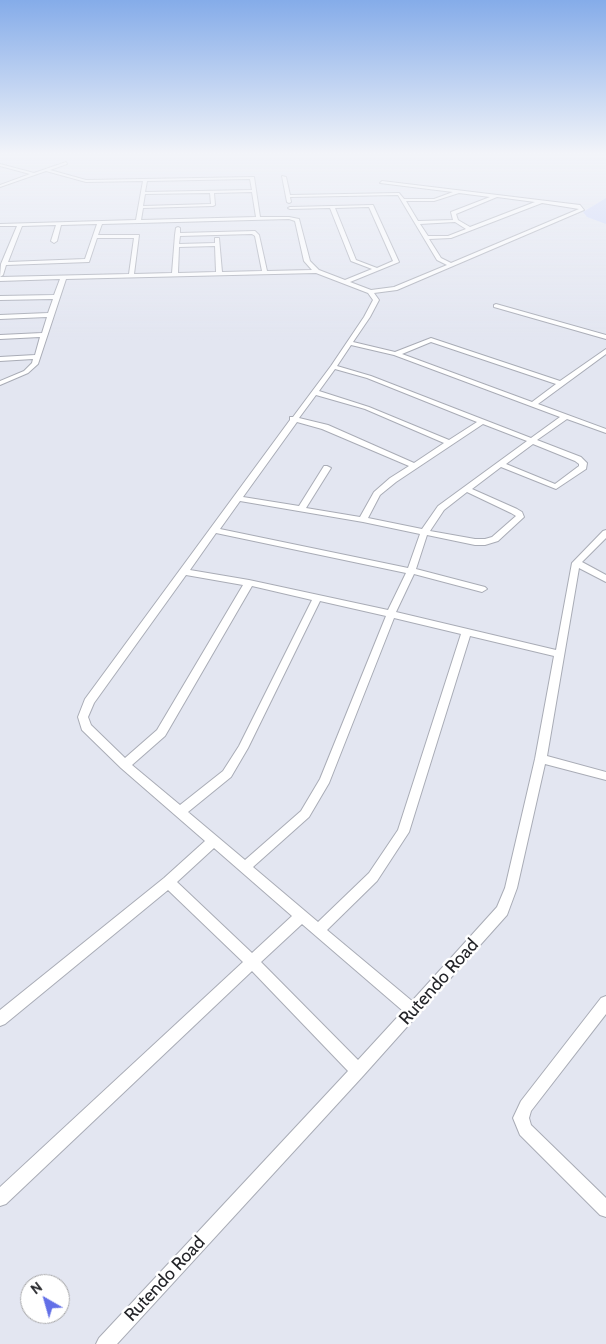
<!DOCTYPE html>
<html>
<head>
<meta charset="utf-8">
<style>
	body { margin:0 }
	#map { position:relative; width:606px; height:1344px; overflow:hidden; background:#e3e6f1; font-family:Cabin,sans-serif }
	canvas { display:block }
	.north { position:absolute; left:20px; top:1274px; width:50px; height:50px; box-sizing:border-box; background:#fff; border:1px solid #a7a7a9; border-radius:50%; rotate:322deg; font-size:14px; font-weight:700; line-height:20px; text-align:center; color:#232428 }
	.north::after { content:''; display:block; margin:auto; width:18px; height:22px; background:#626fe7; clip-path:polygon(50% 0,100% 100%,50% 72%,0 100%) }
</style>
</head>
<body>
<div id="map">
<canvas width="606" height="1344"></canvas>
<div class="north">N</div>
</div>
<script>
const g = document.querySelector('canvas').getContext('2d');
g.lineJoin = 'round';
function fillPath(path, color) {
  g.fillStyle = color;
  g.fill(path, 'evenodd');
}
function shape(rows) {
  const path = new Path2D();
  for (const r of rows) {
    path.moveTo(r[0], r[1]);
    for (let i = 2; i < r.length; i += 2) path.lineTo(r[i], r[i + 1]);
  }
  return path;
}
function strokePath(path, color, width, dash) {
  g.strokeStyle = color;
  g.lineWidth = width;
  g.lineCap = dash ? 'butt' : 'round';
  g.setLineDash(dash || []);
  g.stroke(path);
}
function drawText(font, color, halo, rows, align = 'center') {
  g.font = font + ' Cabin,sans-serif';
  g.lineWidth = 5;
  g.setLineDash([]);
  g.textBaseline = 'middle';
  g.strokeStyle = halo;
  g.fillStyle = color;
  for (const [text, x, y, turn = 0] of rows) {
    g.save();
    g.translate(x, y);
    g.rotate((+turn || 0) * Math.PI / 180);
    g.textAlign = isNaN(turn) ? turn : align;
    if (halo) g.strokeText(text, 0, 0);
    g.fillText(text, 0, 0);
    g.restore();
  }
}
const green = shape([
	[606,198,606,224,587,217,583,212]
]);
const street = shape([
	[66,162,67,164,50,170,86,180,254,177,260,217,289,217,299,219,310,261,319,270,345,280,372,269,351,261,330,208,290,209,288,208,290,207,373,205,399,262,350,282,371,290,394,287,447,265,437,260,398,195,290,197,291,202,289,203,287,202,282,176,286,177,290,195,399,193,404,199,434,199,453,192,380,183,382,181,580,205,584,210,397,290,374,293,379,300,370,317,353,342,395,352,431,338,560,381,606,349,606,354,538,404,606,429,606,433,567,419,537,440,581,457,587,463,586,469,556,489,501,467,472,489,517,509,522,512,524,517,498,541,485,545,475,545,427,535,416,569,485,587,487,589,482,592,414,574,396,612,556,650,572,563,603,531,606,530,606,538,582,562,606,575,606,582,579,568,547,756,606,772,606,780,545,764,517,888,507,915,363,1076,117,1344,96,1344,99,1338,348,1071,252,971,6,1204,0,1206,0,1187,243,962,168,890,5,1024,0,1026,0,1010,164,878,205,841,121,768,82,730,78,717,85,699,290,420,290,417,293,417,331,366,364,317,373,300,368,293,316,273,66,279,38,364,28,373,0,385,0,381,24,371,32,363,33,359,0,361,0,357,35,355,40,337,0,339,0,335,42,333,47,317,0,319,0,315,48,313,53,299,0,300,0,296,54,295,60,279,0,281,0,277,129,274,134,238,97,238,89,262,6,265,3,275,0,277,1,264,17,226,0,226,0,224,136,220,143,181,86,182,46,171,0,187,0,185,30,174,0,166,0,164,34,173,66,162],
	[250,179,252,190,145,192,147,181,250,179],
	[252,192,256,217,141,220,143,208,213,206,215,205,214,193,252,192],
	[210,193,211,204,143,206,145,194,210,193],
	[459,193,490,197,451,212,453,220,418,221,406,201,434,201,459,193],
	[497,197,535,202,470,227,458,220,456,214,497,197],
	[542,203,579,209,451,263,441,258,429,239,451,238,542,203],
	[369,207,393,261,377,268,356,260,335,208,369,207],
	[289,219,295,221,304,261,312,270,267,271,259,235,255,231,180,233,180,228,178,227,176,228,175,235,172,273,134,274,139,235,98,235,102,224,289,219],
	[455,222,466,229,448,236,428,236,420,224,455,222],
	[97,224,85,259,8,262,22,226,56,225,51,241,54,243,57,241,61,225,97,224],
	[252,234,255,236,262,271,222,272,219,238,215,238,215,243,179,244,180,236,252,234],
	[215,246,216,272,178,273,179,247,215,246],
	[431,342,556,384,532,402,402,354,431,342],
	[351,345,394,355,560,417,531,438,371,376,337,366,351,345],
	[335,369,367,378,477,422,449,440,369,407,319,391,335,369],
	[316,395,365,409,444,443,414,463,328,425,299,418,316,395],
	[297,422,322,429,409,466,390,478,374,492,360,517,306,508,331,468,327,466,324,466,299,506,243,497,297,422],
	[483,424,527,441,438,506,422,529,368,518,380,495,396,482,483,424],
	[533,444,575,461,579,464,579,466,555,484,506,464,533,444],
	[467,492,511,513,516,516,492,537,485,539,475,539,430,531,444,510,467,492],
	[240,501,363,522,420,534,408,568,220,529,240,501],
	[216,533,406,573,388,610,249,580,190,570,216,533],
	[186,575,243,585,157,730,125,758,91,725,88,717,94,703,186,575],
	[252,586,312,600,239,746,223,771,180,805,132,765,165,736,252,586],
	[320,601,386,616,320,779,301,811,245,860,188,812,231,777,248,748,320,601],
	[394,618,461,634,398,830,369,873,318,922,253,867,309,817,329,783,394,618],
	[470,636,554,656,535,759,505,888,497,907,412,1001,327,930,377,881,409,832,470,636],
	[214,848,292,916,252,953,177,882,214,848],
	[302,924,403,1011,358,1060,261,962,302,924],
	[496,304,606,335,606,339,494,307,494,305,496,304],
	[606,996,606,1014,531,1111,529,1118,531,1125,606,1198,606,1217,600,1215,520,1135,513,1118,521,1101,601,998,606,996]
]);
const nearStreetnames = [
	["Rutendo Road",439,982,-48],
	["Rutendo Road",165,1279,-47]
];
fillPath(green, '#ccd5fb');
strokePath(street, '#a9acb6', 2);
fillPath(street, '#fff');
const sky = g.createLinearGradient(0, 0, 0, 340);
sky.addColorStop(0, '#85ace9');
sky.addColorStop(0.45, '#f2f4f9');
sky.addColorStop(1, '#f2f4f900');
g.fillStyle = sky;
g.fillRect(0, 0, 606, 340);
drawText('18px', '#232428', '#fff', nearStreetnames);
</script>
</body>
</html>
